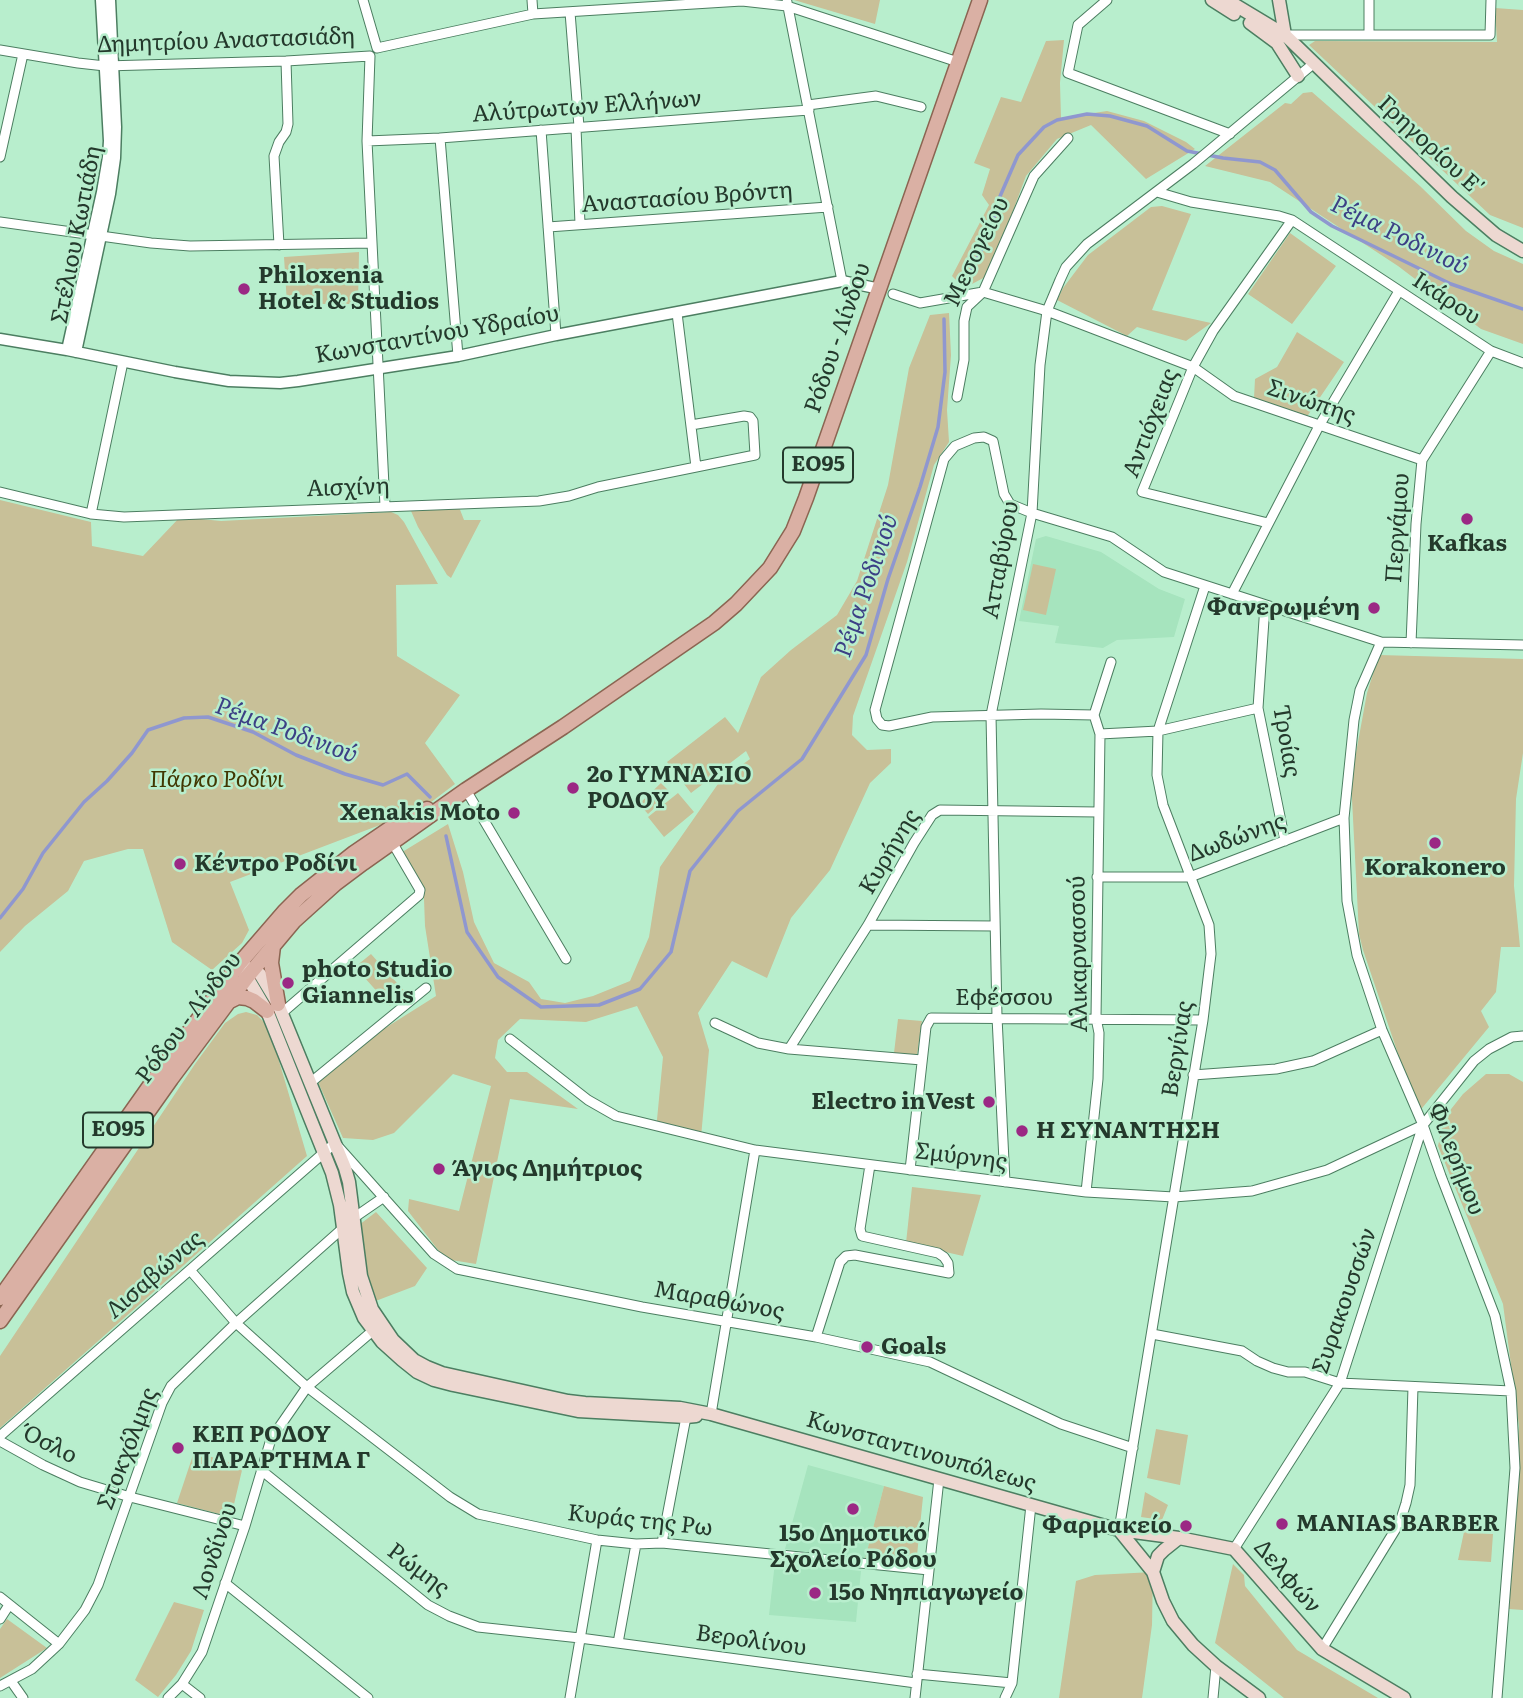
<!DOCTYPE html>
<html>
<head>
<meta charset="utf-8">
<style>
	body { margin:0 }
	canvas { display:block; background:#b8eecd }
</style>
</head>
<body>
<canvas width="1523" height="1698"></canvas>
<script>
const g = document.querySelector('canvas').getContext('2d');
g.lineJoin = 'round';
function fillPath(path, color) {
  g.fillStyle = color;
  g.fill(path, 'evenodd');
}
function shape(rows) {
  const path = new Path2D();
  for (const r of rows) {
    path.moveTo(r[0], r[1]);
    for (let i = 2; i < r.length; i += 2) path.lineTo(r[i], r[i + 1]);
  }
  return path;
}
function strokePath(path, color, width, dash) {
  g.strokeStyle = color;
  g.lineWidth = width;
  g.lineCap = dash ? 'butt' : 'round';
  g.setLineDash(dash || []);
  g.stroke(path);
}
function drawText(font, color, halo, rows, align = 'center') {
  g.font = font + ' Literata,serif';
  g.lineWidth = 5;
  g.setLineDash([]);
  g.textBaseline = 'middle';
  g.strokeStyle = halo;
  g.fillStyle = color;
  for (const [text, x, y, turn = 0] of rows) {
    g.save();
    g.translate(x, y);
    g.rotate((+turn || 0) * Math.PI / 180);
    g.textAlign = isNaN(turn) ? turn : align;
    if (halo) g.strokeText(text, 0, 0);
    g.fillText(text, 0, 0);
    g.restore();
  }
}
const built = shape([
	[1046,536,1101,552,1159,589,1185,599,1174,637,1117,640,1103,648,1055,643,1059,626,1019,621,1036,539],
	[808,1465,884,1486,865,1559,785,1549],
	[775,1562,861,1571,856,1622,769,1615]
]);
const green = shape([
	[794,0,880,0,875,24],
	[1495,8,1523,10,1523,228,1490,215,1309,45,1315,41,1497,42],
	[1064,40,1060,83,1061,118,1107,111,1144,121,1186,142,1195,149,1146,179,1091,125,1057,139,1026,176,989,275,972,284,958,282,952,276,989,205,982,195,990,169,974,163,1001,97,1021,102,1046,41],
	[1312,92,1420,186,1466,231,1494,251,1523,264,1523,344,1481,329,1398,266,1270,182,1205,166,1285,103,1291,104,1303,93],
	[1162,206,1191,214,1152,310,1211,323,1186,341,1137,327,1127,336,1057,300,1063,288,1088,255,1151,207],
	[1290,233,1336,266,1292,324,1248,294],
	[359,252,358,304,287,304,284,257],
	[949,313,951,355,947,410,949,442,934,465,907,562,853,716,852,735,867,750,891,749,891,763,870,783,830,870,791,918,767,978,732,961,698,1013,709,1050,701,1137,656,1130,663,1057,637,1006,586,1022,520,1019,498,1040,495,1058,507,1072,527,1072,578,1109,510,1099,476,1264,445,1259,408,1211,409,1199,459,1211,491,1086,453,1074,394,1133,373,1140,343,1138,314,1073,436,996,425,926,424,899,399,854,448,824,463,872,474,922,494,963,529,982,541,999,565,1003,593,996,630,981,649,937,660,867,720,781,750,759,746,751,691,793,667,762,725,717,738,733,761,677,791,650,837,615,857,581,888,485,909,368,930,315],
	[1297,332,1344,362,1306,418,1254,398,1255,379,1277,367],
	[0,500,91,522,92,546,143,556,180,517,221,521,391,512,398,515,404,522,438,584,396,585,397,656,460,695,425,743,455,784,422,809,230,882,249,930,242,943,212,970,172,942,143,849,128,849,84,861,68,891,25,926,0,952],
	[413,507,459,507,464,520,481,520,451,578,447,575,418,527,411,511],
	[1033,564,1056,569,1046,615,1023,610],
	[1379,655,1523,659,1523,753,1516,799,1514,886,1520,947,1501,947,1496,992,1481,1011,1489,1027,1418,1113,1363,950,1359,934,1351,780,1367,693],
	[661,783,671,793,648,814,639,804],
	[678,793,694,812,664,837,648,817],
	[371,954,406,993,390,1006,355,967],
	[246,1012,257,1015,269,1027,307,1156,0,1428,0,1356,195,1064,225,1023,238,1014],
	[898,1019,922,1021,917,1055,894,1053],
	[1486,1074,1509,1074,1523,1082,1523,1610,1509,1609,1519,1426,1503,1304,1438,1146,1444,1118,1463,1094],
	[912,1187,981,1195,963,1256,906,1243],
	[376,1212,427,1268,415,1286,373,1302,359,1251,359,1225],
	[1156,1429,1188,1435,1180,1485,1147,1478],
	[194,1452,243,1466,231,1517,177,1503],
	[884,1486,923,1497,916,1565,865,1559],
	[1145,1492,1168,1505,1162,1520,1141,1517],
	[1464,1532,1493,1534,1491,1562,1458,1560],
	[1233,1564,1244,1575,1245,1586,1297,1650,1378,1698,1284,1698,1215,1643],
	[1153,1572,1152,1625,1142,1698,1059,1698,1076,1581,1095,1575],
	[174,1602,204,1610,191,1651,176,1675,158,1697,135,1680],
	[7,1619,47,1648,0,1678,0,1629]
]);
const stream = shape([
	[966,282,991,230,998,201,1018,155,1044,127,1057,120,1087,114,1110,116,1147,126,1187,151,1223,158,1260,162,1275,170,1311,212,1332,226,1451,284,1523,309],
	[446,836,467,932,498,977,541,1007,599,1005,640,989,671,952,690,871,738,811,802,759,866,655,888,579,920,487,938,427,945,372,944,319],
	[0,918,23,889,43,853,84,802,107,781,132,753,148,730,184,718,208,717,253,732,296,755,345,774,383,785,407,774,430,797]
]);
const minor = shape([
	[363,0,377,48],
	[532,0,533,14],
	[1107,0,1078,25,1068,73,1230,134],
	[787,2,842,281],
	[570,12,579,127],
	[1285,35,1490,35,1491,0],
	[1369,35,1369,0],
	[377,48,533,14,742,1,787,6,958,62],
	[0,50,78,63,105,66,286,61,370,56],
	[370,56,367,141,385,506],
	[808,105,876,96,921,107],
	[576,128,580,224],
	[541,130,556,335],
	[440,138,458,356],
	[367,141,440,138,809,110],
	[0,157,23,54],
	[1157,192,1191,202,1279,216,1292,220,1491,351,1523,363],
	[0,222,151,243,190,246,372,243],
	[548,227,828,207],
	[279,245,274,156,279,142,286,132,288,124,286,61],
	[893,294,920,303,983,292,1047,311,1193,367,1234,396,1422,460],
	[677,313,696,467],
	[957,397,964,360,964,321,967,307,983,292,1034,176,1068,138],
	[0,492,91,514,124,517,539,501,569,496,598,487,755,455,753,421,750,417,744,416,691,425],
	[91,514,123,362],
	[1268,523,1142,492,1193,367,1213,331,1292,220],
	[1232,594,1319,426,1399,291],
	[1265,605,1258,708,1285,841],
	[1381,642,1360,690,1354,720,1344,818,1347,901,1357,955,1382,1030,1423,1125,1441,1176,1495,1316,1511,1391,1515,1468,1497,1698],
	[1411,643,1416,524,1422,460,1491,351],
	[1094,715,1041,714,932,717,889,726,882,725,877,719,875,710,944,459,955,446,974,438,984,437,993,441,1004,494,1010,504,1032,513,1112,537,1164,572,1381,642,1523,645],
	[1094,715,1111,662],
	[1100,734,1158,731,1258,708],
	[466,790,566,959],
	[1097,877,1190,877,1344,818],
	[868,925,995,926],
	[282,1013,419,895,420,890,392,842],
	[715,1023,758,1043,789,1049,922,1060],
	[510,1039,588,1100,616,1116,755,1150,1086,1192,1174,1197,1252,1191,1327,1170,1423,1125],
	[789,1049,868,925,914,843,932,815,940,810,1098,812],
	[1193,1075,1276,1069,1313,1061,1382,1030],
	[310,1083,426,988],
	[910,1170,926,1027,931,1018,1203,1020],
	[1005,1182,997,1017,991,715,1032,513,1040,365,1047,311,1060,280,1066,267,1087,244,1193,164,1313,64],
	[1086,1192,1098,1079,1099,1033,1096,1018,1100,734,1094,715],
	[190,1270,236,1323,307,1387,450,1497,478,1514,597,1540,636,1544,662,1543,929,1570],
	[1152,1334,1242,1351,1257,1361,1273,1368,1288,1372,1305,1372,1340,1383,1511,1391],
	[816,1337,840,1262,846,1256,855,1255,949,1273,948,1263,944,1257,938,1253,862,1236,860,1229,870,1165],
	[711,1414,755,1150],
	[0,1436,335,1143,434,1254,457,1269,642,1307,816,1337,930,1362,1061,1424,1133,1448],
	[0,1441,43,1465,80,1482,130,1497,245,1526],
	[261,1470,428,1605,449,1616,478,1627,580,1638,916,1683],
	[1119,1530,1203,1020,1211,954,1209,925,1163,805,1157,775,1158,731,1205,586],
	[662,1543,686,1417],
	[1234,1549,1340,1383,1423,1125,1474,1061,1489,1049,1512,1037,1523,1036],
	[225,1583,368,1698],
	[0,1597,59,1644],
	[0,1619,9,1605],
	[618,1643,636,1544],
	[1322,1649,1400,1522,1406,1503,1410,1485,1413,1387],
	[917,1674,1012,1683],
	[11,1681,23,1698],
	[182,1684,200,1698],
	[0,1686,32,1669,59,1644,85,1610,98,1585,162,1403,171,1386,236,1323,343,1228,355,1217,384,1197],
	[168,1698,182,1684,202,1652,245,1526,271,1439,307,1387,376,1328],
	[570,1698,597,1540],
	[915,1698,939,1479],
	[1005,1698,1012,1683,1031,1505],
	[1213,1698,1216,1666]
]);
const tertiary = shape([
	[0,339,67,350,175,372,229,381,280,383,298,381,458,356,556,335,842,281,880,289],
	[67,350,102,192,108,157,109,141,101,0],
	[76,352,110,194,115,158,116,127,110,0]
]);
const secondary = shape([
	[1212,0,1234,14],
	[1227,0,1285,35,1452,197,1496,235,1523,251],
	[1279,0,1285,35],
	[1250,23,1277,43,1298,76],
	[246,967,260,974,278,1004,345,1168,349,1182,361,1276,372,1309,393,1340,414,1360,427,1367,442,1373,568,1401,585,1403,680,1408,711,1414,1119,1530,1179,1538,1234,1549,1322,1649,1404,1698],
	[244,972,267,1011,332,1173,340,1205,349,1273,353,1292,364,1318,382,1342,402,1360,417,1372,434,1380,453,1385,578,1411,686,1417,696,1416],
	[1119,1530,1153,1572,1163,1601,1173,1621,1193,1645,1216,1666,1259,1698],
	[1153,1572,1158,1556,1164,1550,1179,1538]
]);
const primary = shape([
	[273,946,271,963,278,1004],
	[230,1001,238,997,247,998,254,1001,267,1011],
	[0,1298,161,1070,239,964,284,912,301,895,354,853,395,825,427,809],
	[0,1321,171,1079,247,977,294,921,335,884,363,863,466,790,563,727,714,623,736,604,770,568,793,531,806,498,980,0]
]);
const markers = [
	[244,289,7,"#9b2884"],
	[1467,519,7,"#9b2884"],
	[1374,608,7,"#9b2884"],
	[573,788,7,"#9b2884"],
	[514,813,7,"#9b2884"],
	[1435,843,7,"#9b2884"],
	[180,864,7,"#9b2884"],
	[288,983,7,"#9b2884"],
	[989,1102,7,"#9b2884"],
	[1022,1131,7,"#9b2884"],
	[439,1169,7,"#9b2884"],
	[867,1347,7,"#9b2884"],
	[178,1448,7,"#9b2884"],
	[853,1509,7,"#9b2884"],
	[1282,1524,7,"#9b2884"],
	[1186,1526,7,"#9b2884"],
	[815,1593,7,"#9b2884"]
];
const shields = [
	[818,465,70],
	[118,1130,70]
];
const shieldNames = [
	["ΕΟ95",818,465],
	["ΕΟ95",118,1130]
];
const streetNames = [
	["Δημητρίου Αναστασιάδη",226,41,-2],
	["Αλύτρωτων Ελλήνων",587,107,-4],
	["Γρηγορίου Ε'",1430,146,43],
	["Αναστασίου Βρόντη",687,198,-4],
	["Στέλιου Κωτιάδη",77,235,-79],
	["Μεσογείου",977,252,-64],
	["Ικάρου",1446,299,33],
	["Κωνσταντίνου Υδραίου",437,335,-10],
	["Ρόδου - Λίνδου",838,338,-71],
	["Σινώπης",1311,402,19],
	["Αντιόχειας",1151,423,-69],
	["Αισχίνη",348,488,-2],
	["Περγάμου",1398,528,-86],
	["Ατταβύρου",1001,560,-80],
	["Τροίας",1286,741,80],
	["Δωδώνης",1237,838,-20],
	["Κυρήνης",890,852,-59],
	["Αλικαρνασσού",1079,954,-91],
	["Εφέσσου",1004,998],
	["Ρόδου - Λίνδου",189,1018,-53],
	["Βεργίνας",1178,1049,-81],
	["Σμύρνης",961,1157,7],
	["Φιλερήμου",1456,1159,69],
	["Λισαβώνας",155,1275,-41],
	["Μαραθώνος",719,1301,10],
	["Συρακουσσών",1345,1301,-71],
	["Όσλο",50,1445,27],
	["Στοκχόλμης",128,1449,-69],
	["Κωνσταντινουπόλεως",921,1452,16],
	["Κυράς της Ρω",640,1521,6],
	["Λονδίνου",215,1551,-72],
	["Ρώμης",418,1570,37],
	["Δελφών",1287,1577,49],
	["Βερολίνου",751,1641,8]
];
const poiNames = [
	["Philoxenia",258,276],
	["Hotel & Studios",258,302],
	["Kafkas",1467,544,"center"],
	["Φανερωμένη",1360,608,"right"],
	["2ο ΓΥΜΝΑΣΙΟ",587,775],
	["ΡΟΔΟΥ",587,801],
	["Xenakis Moto",500,813,"right"],
	["Κέντρο Ροδίνι",194,864],
	["Korakonero",1435,868,"center"],
	["photo Studio",302,970],
	["Giannelis",302,996],
	["Electro inVest",975,1102,"right"],
	["Η ΣΥΝΑΝΤΗΣΗ",1036,1131],
	["Άγιος Δημήτριος",453,1169],
	["Goals",881,1347],
	["ΚΕΠ ΡΟΔΟΥ",192,1435],
	["ΠΑΡΑΡΤΗΜΑ Γ",192,1461],
	["MANIAS BARBER",1296,1524],
	["Φαρμακείο",1172,1526,"right"],
	["15ο Δημοτικό",853,1534,"center"],
	["Σχολείο Ρόδου",853,1560,"center"],
	["15ο Νηπιαγωγείο",829,1593]
];
const parkNames = [
	["Πάρκο Ροδίνι",217,780]
];
const waterNames = [
	["Ρέμα Ροδινιού",1399,236,26],
	["Ρέμα Ροδινιού",867,586,-71],
	["Ρέμα Ροδινιού",286,731,20]
];
fillPath(built, '#a6e4be');
fillPath(green, '#c8c098');
strokePath(stream, '#8f97cf', 3.5);
strokePath(minor, '#4c7e61', 11);
strokePath(tertiary, '#4c7e61', 13);
strokePath(secondary, '#4c7e61', 15);
strokePath(primary, '#8b6552', 17);
strokePath(minor, '#fff', 9);
strokePath(tertiary, '#fff', 10);
strokePath(secondary, '#edd8d1', 12);
strokePath(primary, '#dab0a4', 14);
for (const [x, y, r, color] of markers) {
  const dot = new Path2D();
  dot.arc(x, y, r, 0, 2 * Math.PI);
  g.fillStyle = color;
  g.fill(dot);
  strokePath(dot, '#b8eecd', 2.5);
}
for (const [x, y, w] of shields) {
  const box = new Path2D();
  box.roundRect(x - w / 2, y - 17.5, w, 35, 5);
  g.fillStyle = '#b8eecd';
  g.fill(box);
  strokePath(box, '#24392c', 2);
}
drawText('bold 21px', '#24392c', null, shieldNames);
drawText('23px', '#24392c', '#b8eecd', streetNames);
drawText('bold 23px', '#24392c', '#b8eecd', poiNames, 'left');
drawText('italic 23px', '#413702', '#b8eecd', parkNames);
drawText('italic 24px', '#3c4085', '#b8eecd', waterNames);
</script>
</body>
</html>
